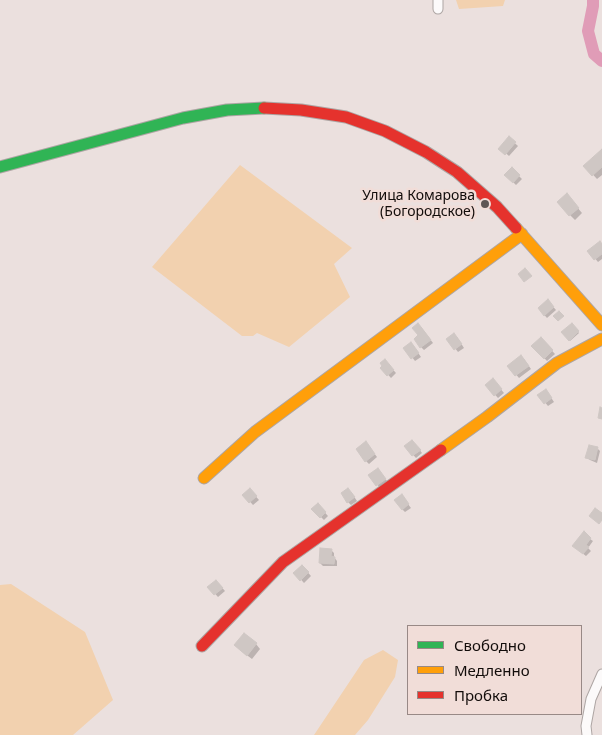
<!DOCTYPE html>
<html>
<head>
<meta charset="utf-8">
<style>
	body { margin:0 }
	#map { position:relative; width:602px; height:735px; overflow:hidden; background:#ebe0de; font-family:"Noto Sans",sans-serif }
	canvas { display:block }
	.legend { position:absolute; left:407px; top:625px; width:175px; height:90px; box-sizing:border-box; background:#f1ddd8; border:1px solid #988986; margin:0; padding:6px 9px; list-style:none; font-size:15px; color:#120c0a }
	.legend li { display:flex; align-items:center; gap:10px; height:25px }
	.legend b { width:25px; border:1px solid #988986 }
</style>
</head>
<body>
<div id="map">
<canvas width="602" height="735"></canvas>
<ul class="legend">
<li><b style="height:6px;background:#30b455"></b>Свободно</li>
<li><b style="height:6px;background:#ff9f0a"></b>Медленно</li>
<li><b style="height:6px;background:#e5322d"></b>Пробка</li>
</ul>
</div>
<script>
const g = document.querySelector('canvas').getContext('2d');
g.lineJoin = 'round';
function fillPath(path, color) {
  g.fillStyle = color;
  g.fill(path, 'evenodd');
}
function shape(rows) {
  const path = new Path2D();
  for (const r of rows) {
    path.moveTo(r[0], r[1]);
    for (let i = 2; i < r.length; i += 2) path.lineTo(r[i], r[i + 1]);
  }
  return path;
}
function strokePath(path, color, width, dash) {
  g.strokeStyle = color;
  g.lineWidth = width;
  g.lineCap = dash ? 'butt' : 'round';
  g.setLineDash(dash || []);
  g.stroke(path);
}
function drawText(font, color, halo, rows, align = 'center') {
  g.font = font + ' "Noto Sans",sans-serif';
  g.lineWidth = 5;
  g.setLineDash([]);
  g.textBaseline = 'middle';
  g.strokeStyle = halo;
  g.fillStyle = color;
  for (const [text, x, y, turn = 0] of rows) {
    g.save();
    g.translate(x, y);
    g.rotate((+turn || 0) * Math.PI / 180);
    g.textAlign = isNaN(turn) ? turn : align;
    if (halo) g.strokeText(text, 0, 0);
    g.fillText(text, 0, 0);
    g.restore();
  }
}
const green = shape([
	[456,0,505,0,503,6,459,9],
	[240,165,352,248,334,264,350,297,289,347,257,333,253,336,242,336,152,267],
	[11,584,85,632,113,700,73,735,0,735,0,585],
	[383,650,398,660,395,677,368,720,355,735,314,735,364,660]
]);
const shadow = shape([
	[509,138,518,146,509,156,500,148],
	[602,151,602,175,597,179,585,166],
	[512,169,522,179,516,185,506,175],
	[571,200,582,213,575,220,570,215],
	[602,245,602,259,598,262,589,251],
	[548,301,556,310,547,318,539,309],
	[572,325,579,333,570,341,563,332],
	[421,327,433,343,424,350,421,347,420,336],
	[457,337,464,348,458,352,448,339],
	[541,339,555,354,547,361,533,346],
	[414,347,421,357,415,361,405,348],
	[524,359,531,369,519,378,509,366],
	[385,361,396,373,391,378,382,368],
	[493,380,504,393,498,398,487,386],
	[548,393,554,402,548,406,539,395],
	[415,444,422,453,416,458,406,447],
	[368,445,377,457,369,464,366,461],
	[597,448,600,451,597,463,590,460,587,458],
	[380,473,388,482,380,488,370,476],
	[250,490,259,500,253,505,244,495],
	[351,492,357,501,351,505,348,502],
	[404,499,411,508,405,512,402,509],
	[318,505,328,516,324,520,313,509],
	[590,539,593,541,588,548,591,551,586,556,577,549],
	[331,550,334,553,334,557,337,561,337,566,323,566,320,563],
	[302,566,311,576,304,583,295,573],
	[216,581,225,591,218,597,209,587],
	[256,644,260,649,252,659,240,650]
]);
const river = shape([
	[593,0,593,6,588,31,594,54,602,61]
]);
const building = shape([
	[509,136,516,142,505,155,498,149,509,136],
	[602,149,602,167,592,176,583,166,602,149],
	[512,167,520,175,513,183,504,175,512,167],
	[567,193,579,208,569,216,557,202,567,193],
	[600,241,602,244,602,254,594,260,587,251,600,241],
	[525,268,532,276,524,282,518,274,525,268],
	[548,299,554,307,544,316,538,308,548,299],
	[559,311,564,316,558,321,553,316,559,311],
	[418,323,431,340,420,348,414,339,418,335,412,328,418,323],
	[572,323,579,331,569,341,561,332,572,323],
	[454,333,462,344,454,350,446,339,454,333],
	[541,337,553,350,544,359,531,346,541,337],
	[411,342,419,353,411,359,403,348,411,342],
	[521,355,529,366,515,376,507,366,521,355],
	[385,359,394,370,387,376,380,368,382,366,380,363,385,359],
	[493,378,502,389,494,396,485,385,493,378],
	[546,389,552,398,544,404,537,395,546,389],
	[600,407,602,408,602,419,598,418,600,407],
	[412,440,421,450,412,456,404,446,412,440],
	[366,441,375,454,365,462,356,449,366,441],
	[589,445,598,447,595,460,585,458,589,445],
	[378,468,386,479,376,486,368,475,378,468],
	[250,488,257,496,249,503,242,495,250,488],
	[348,488,355,497,347,503,341,493,348,488],
	[402,494,409,504,402,510,394,500,402,494],
	[318,503,326,512,320,518,311,509,318,503],
	[595,508,602,513,602,520,599,524,589,516,595,508],
	[584,531,591,538,586,545,589,547,583,554,572,546,584,531],
	[320,548,332,549,331,556,335,557,334,564,319,563,320,548],
	[302,565,309,572,300,581,293,573,302,565],
	[216,580,223,588,214,595,207,587,216,580],
	[244,633,257,643,247,656,234,645,244,633]
]);
const street = shape([
	[438,0,438,9],
	[587,735,586,726,591,699,602,674]
]);
const fast = shape([
	[0,167,183,118,227,110,264,108]
]);
const slow = shape([
	[516,228,602,325],
	[441,450,487,417,557,363,602,339],
	[204,478,255,432,522,234]
]);
const jam = shape([
	[264,108,301,110,346,117,385,131,426,152,457,172,497,207,516,228],
	[202,646,283,562,441,450]
]);
const markers = [
	[485,204,5,"#5e5654"]
];
const poiNames = [
	["Улица Комарова",475,196],
	["(Богородское)",475,212]
];
fillPath(green, '#f2d1af');
fillPath(shadow, '#0003');
strokePath(river, '#e09cb7', 12);
fillPath(building, '#cfc7c4');
strokePath(building, '#cfc7c4', 1);
strokePath(street, '#ada5a3', 11);
strokePath(fast, '#ada5a3', 13);
strokePath(slow, '#ada5a3', 13);
strokePath(jam, '#ada5a3', 13);
strokePath(street, '#fcfafa', 9);
strokePath(fast, '#30b455', 11);
strokePath(slow, '#ff9f0a', 11);
strokePath(jam, '#e5322d', 11);
for (const [x, y, r, color] of markers) {
  const dot = new Path2D();
  dot.arc(x, y, r, 0, 2 * Math.PI);
  g.fillStyle = color;
  g.fill(dot);
  strokePath(dot, '#f1ddd8', 2);
}
drawText('14px', '#120c0a', '#f1ddd8', poiNames, 'right');
</script>
</body>
</html>
